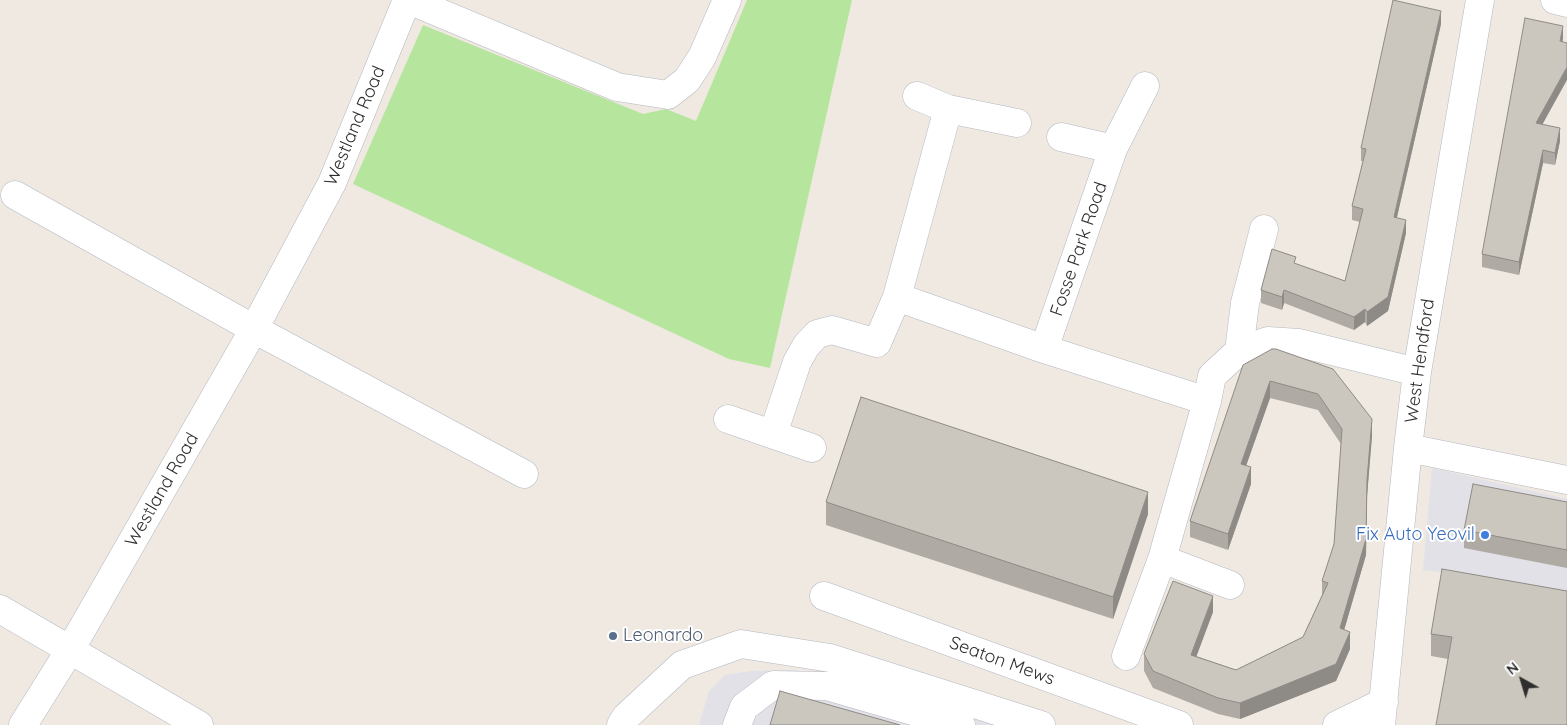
<!DOCTYPE html>
<html>
<head>
<meta charset="utf-8">
<style>
	body { margin:0 }
	#map { position:relative; width:1567px; height:725px; overflow:hidden; background:#efe9e1; font-family:Quicksand,sans-serif }
	canvas { display:block }
	.north { position:absolute; left:1497px; top:655px; width:50px; height:50px; -webkit-text-stroke:4px #fff; paint-order:stroke; rotate:321deg; font-size:14px; font-weight:700; line-height:20px; text-align:center; color:#2e2e2e }
	.north::after { content:''; display:block; margin:auto; width:18px; height:22px; background:#2e2e2e; clip-path:polygon(50% 0,100% 100%,50% 72%,0 100%) }
</style>
</head>
<body>
<div id="map">
<canvas width="1567" height="725"></canvas>
<div class="north">N</div>
</div>
<script>
const g = document.querySelector('canvas').getContext('2d');
g.lineJoin = 'round';
function fillPath(path, color) {
  g.fillStyle = color;
  g.fill(path, 'evenodd');
}
function shape(rows) {
  const path = new Path2D();
  for (const r of rows) {
    path.moveTo(r[0], r[1]);
    for (let i = 2; i < r.length; i += 2) path.lineTo(r[i], r[i + 1]);
  }
  return path;
}
function strokePath(path, color, width, dash) {
  g.strokeStyle = color;
  g.lineWidth = width;
  g.lineCap = dash ? 'butt' : 'round';
  g.setLineDash(dash || []);
  g.stroke(path);
}
function drawText(font, color, halo, rows, align = 'center') {
  g.font = font + ' Quicksand,sans-serif';
  g.lineWidth = 4;
  g.setLineDash([]);
  g.textBaseline = 'middle';
  g.strokeStyle = halo;
  g.fillStyle = color;
  for (const [text, x, y, turn = 0] of rows) {
    g.save();
    g.translate(x, y);
    g.rotate((+turn || 0) * Math.PI / 180);
    g.textAlign = isNaN(turn) ? turn : align;
    if (halo) g.strokeText(text, 0, 0);
    g.fillText(text, 0, 0);
    g.restore();
  }
}
const industrial = shape([
	[1432,468,1567,499,1567,599,1469,576,1423,570],
	[796,670,1011,725,699,725,709,691,725,675,751,671]
]);
const green = shape([
	[747,0,852,0,770,368,729,359,353,184,423,25,643,114,666,109,696,121]
]);
const minor = shape([
	[409,0,617,87,668,95,687,80,702,57,727,0],
	[1555,0,1567,3],
	[917,96,948,109,1017,123],
	[1061,137,1113,149],
	[15,195,254,329,524,474],
	[897,297,1044,349,1207,401],
	[1044,349,1113,149,1145,86],
	[1239,351,1245,303,1264,229],
	[728,419,812,448],
	[773,434,797,362,806,346,817,334,832,330,877,343,897,297,948,109],
	[1408,448,1567,480],
	[1162,559,1230,585],
	[824,596,1179,725],
	[0,609,199,725],
	[1126,656,1162,559,1207,401,1212,376,1239,351,1268,341,1299,343,1417,372],
	[23,725,70,650,254,329,332,183,407,0],
	[621,725,626,717,682,665,741,644,830,658,1041,725],
	[737,725,744,707,773,685,827,686,961,725],
	[1337,725,1384,702],
	[1381,725,1408,448,1417,372,1480,0]
]);
const wall = shape([
	[1441,24,1397,217,1406,233,1388,311,1367,326,1365,322,1354,330,1284,303,1282,310,1261,303,1261,290,1296,264,1345,281,1360,222,1352,220,1352,206,1363,161,1361,161,1361,148],
	[1563,39,1542,124,1560,141,1555,165,1543,163,1519,275,1482,267,1482,254],
	[1272,349,1372,436,1367,496,1366,555,1344,630,1350,649,1336,681,1240,719,1218,714,1153,688,1144,671,1144,654,1213,612,1196,656,1236,670,1303,637,1322,595,1322,581,1334,544,1341,444,1318,410,1270,398,1246,466,1251,484,1228,550,1190,537,1190,521],
	[826,502,1148,514,1113,619,826,525],
	[1567,502,1567,568,1464,548,1464,530],
	[1567,591,1448,659,1431,656,1431,634]
]);
const shadedWall = shape([
	[1441,11,1441,24,1394,230,1394,217],
	[1563,26,1563,39,1560,54,1560,41],
	[1567,67,1567,80,1536,136,1536,123],
	[1560,128,1560,141,1555,165,1555,153],
	[1543,150,1543,163,1519,275,1519,262],
	[1406,220,1406,233,1388,311,1367,326,1367,312],
	[1284,290,1284,303,1282,310,1282,297],
	[1365,309,1365,322,1354,330,1354,317],
	[1270,381,1270,398,1241,480,1241,464],
	[1372,419,1372,436,1367,496,1366,555,1340,644,1340,628],
	[1251,467,1251,484,1228,550,1228,534],
	[1148,492,1148,514,1113,619,1113,597],
	[1213,596,1213,612,1191,671,1191,655],
	[1350,632,1350,649,1336,681,1240,719,1240,703]
]);
const building = shape([
	[1393,0,1441,11,1394,217,1406,220,1388,297,1367,312,1365,309,1354,317,1284,290,1282,297,1261,290,1272,249,1296,257,1294,263,1345,281,1363,209,1352,206,1366,149,1361,148,1393,0],
	[1525,18,1563,26,1560,41,1567,43,1567,67,1536,123,1560,128,1555,153,1543,150,1519,262,1482,254,1525,18],
	[1272,349,1276,349,1333,369,1372,419,1367,480,1366,539,1340,628,1350,632,1336,664,1240,703,1218,698,1153,671,1144,654,1173,581,1213,596,1191,655,1236,670,1303,637,1328,583,1322,581,1334,544,1342,429,1318,394,1270,381,1241,464,1251,467,1228,534,1190,521,1243,365,1272,349],
	[861,397,1148,492,1113,597,826,502,861,397],
	[1473,484,1567,502,1567,550,1464,530,1473,484],
	[1442,569,1567,591,1567,725,1436,725,1452,637,1431,634,1442,569],
	[780,691,900,725,770,725,780,691]
]);
const markers = [
	[1485,535,5,"#3f7fe0"],
	[613,636,5,"#5c6f8a"]
];
const streetNames = [
	["Westland Road",355,126,-67],
	["Fosse Park Road",1079,249,-71],
	["West Hendford",1420,361,-82],
	["Westland Road",162,490,-60],
	["Seaton Mews",1002,661,20]
];
const shopNames = [
	["Fix Auto Yeovil",1475,535]
];
const serviceNames = [
	["Leonardo",623,636]
];
fillPath(industrial, '#e3e1e8');
fillPath(green, '#b6e59e');
strokePath(minor, '#b4b7c1', 29);
strokePath(minor, '#fff', 28);
fillPath(wall, '#afaba4');
fillPath(shadedWall, '#8e8b86');
fillPath(building, '#cbc7bf');
strokePath(building, '#8e8b86', 1);
for (const [x, y, r, color] of markers) {
  const dot = new Path2D();
  dot.arc(x, y, r, 0, 2 * Math.PI);
  g.fillStyle = color;
  g.fill(dot);
  strokePath(dot, '#fff', 2);
}
drawText('18px', '#2e2e2e', '#fff', streetNames);
drawText('18px', '#366cbe', '#fff', shopNames, 'right');
drawText('18px', '#4e5e75', '#fff', serviceNames, 'left');
</script>
</body>
</html>
